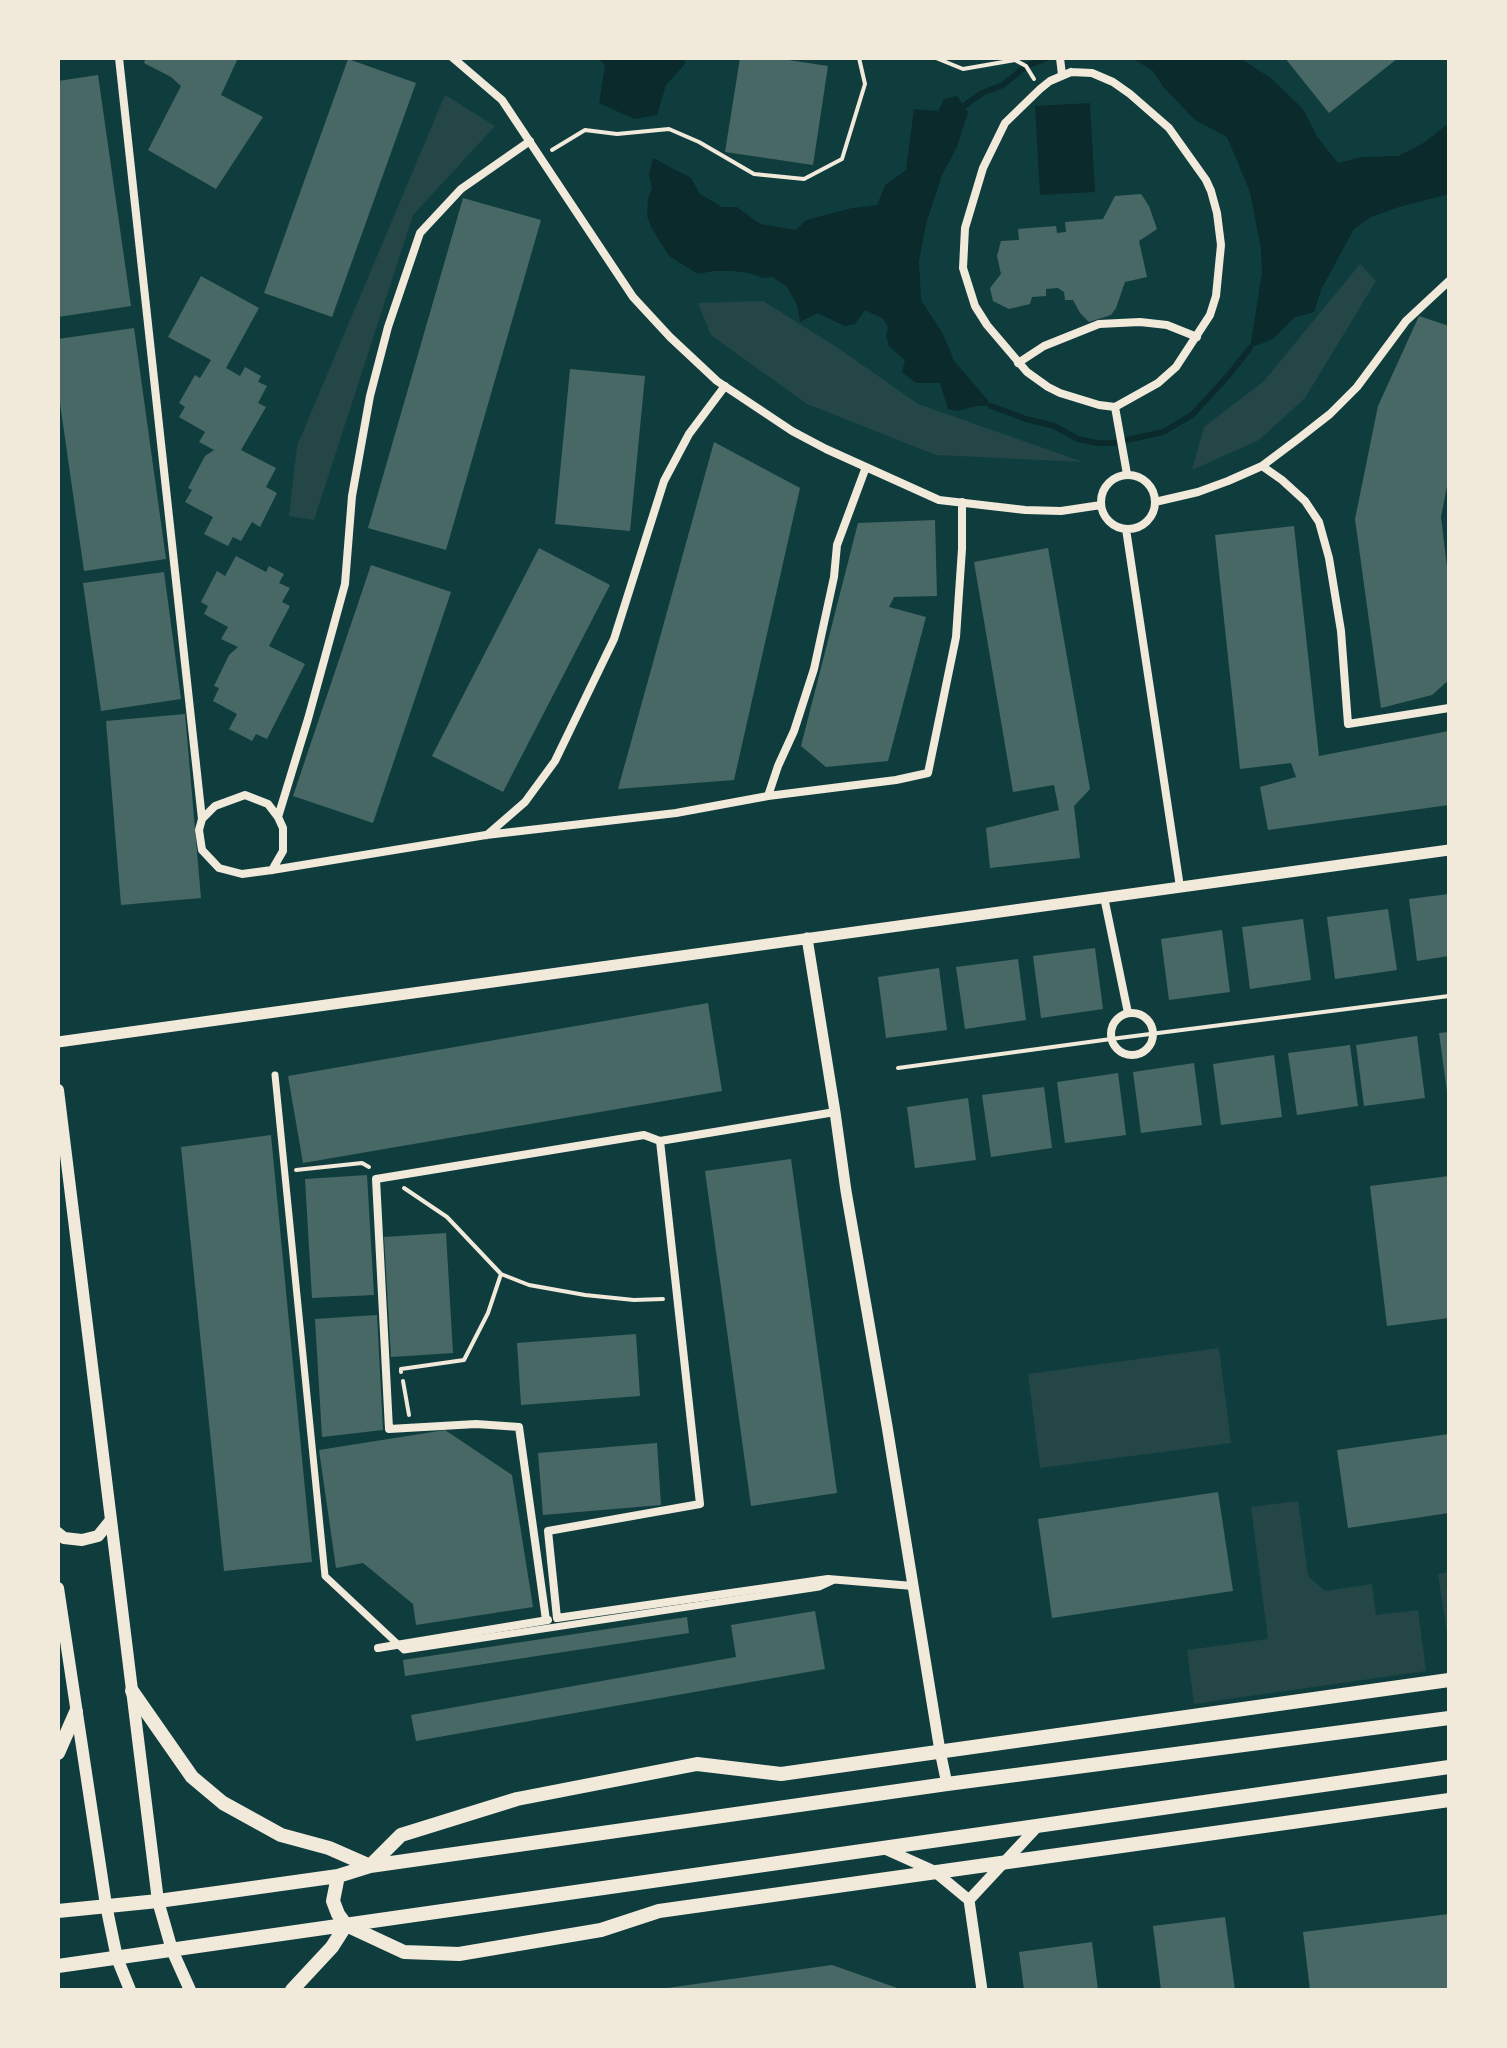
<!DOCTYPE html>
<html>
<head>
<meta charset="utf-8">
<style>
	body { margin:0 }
	#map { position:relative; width:1507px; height:2048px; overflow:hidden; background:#0f3d3e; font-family:Overpass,sans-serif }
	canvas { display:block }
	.frame { position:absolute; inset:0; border:60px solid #f1e9da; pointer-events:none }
</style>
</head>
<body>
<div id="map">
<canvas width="1507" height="2048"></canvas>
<div class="frame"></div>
</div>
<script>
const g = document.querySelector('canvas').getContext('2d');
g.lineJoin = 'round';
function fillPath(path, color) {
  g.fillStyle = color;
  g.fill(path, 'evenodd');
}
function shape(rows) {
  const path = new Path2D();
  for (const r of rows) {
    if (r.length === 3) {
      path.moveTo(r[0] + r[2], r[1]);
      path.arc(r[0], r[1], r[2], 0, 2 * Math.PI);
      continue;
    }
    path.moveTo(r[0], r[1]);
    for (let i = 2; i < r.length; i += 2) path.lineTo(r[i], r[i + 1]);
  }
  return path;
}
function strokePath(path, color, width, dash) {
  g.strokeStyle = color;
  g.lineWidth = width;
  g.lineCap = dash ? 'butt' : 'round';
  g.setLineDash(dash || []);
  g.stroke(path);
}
const green = shape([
	[445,95,495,126,413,215,314,520,289,516,297,446],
	[1360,264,1376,281,1305,398,1259,440,1192,470,1204,427,1264,381],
	[763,301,838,348,918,404,1083,462,936,455,807,404,711,335,698,303],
	[1219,1348,1231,1443,1040,1468,1028,1374],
	[1298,1501,1308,1576,1325,1591,1372,1584,1376,1615,1418,1610,1426,1671,1194,1704,1187,1650,1268,1639,1251,1507],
	[1449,1572,1449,1646,1438,1574]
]);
const water = shape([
	[597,58,686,58,684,65,666,85,657,115,634,119,599,103,605,65],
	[1132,58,1240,58,1272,79,1303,109,1318,138,1338,163,1362,157,1398,156,1422,144,1449,123,1449,194,1399,207,1371,217,1354,229,1321,290,1314,312,1294,318,1273,339,1250,348,1262,273,1261,249,1250,192,1227,137,1195,120,1164,88,1153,71],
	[957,96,968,112,957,147,942,175,926,224,919,261,921,300,943,334,954,361,987,399,991,406,976,406,958,411,948,409,940,383,916,383,902,372,905,360,889,346,886,336,888,327,883,319,865,310,855,324,845,326,817,313,800,322,797,305,787,287,773,277,763,278,749,273,732,271,713,271,698,274,669,256,652,229,647,216,648,199,652,188,649,174,653,158,691,178,700,194,722,207,737,207,760,224,796,230,806,220,852,208,877,205,885,185,906,170,914,109,938,111,944,99],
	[1090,103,1095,192,1040,195,1035,106]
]);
const stream = shape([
	[964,106,982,93,1003,85,1026,66,1047,58],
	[991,406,1026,419,1054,426,1078,439,1097,443,1113,443,1145,436,1163,432,1192,415,1228,376,1250,348]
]);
const building = shape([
	[146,58,238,58,221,95,263,117,216,189,148,150,181,86,171,77,144,63],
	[740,58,775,58,828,66,813,165,725,152],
	[1285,58,1398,58,1329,113],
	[348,59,416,83,332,317,264,293],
	[98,75,131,306,58,317,58,81],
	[1141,194,1149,206,1157,229,1139,241,1147,277,1125,282,1116,308,1111,315,1089,322,1080,313,1073,300,1065,300,1064,292,1058,288,1046,289,1046,296,1032,297,1030,304,1009,309,993,301,990,288,1001,274,997,256,1001,241,1019,240,1018,229,1056,226,1057,233,1066,232,1065,222,1103,219,1115,196],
	[463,198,541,220,446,550,368,528],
	[201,276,259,308,226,368,240,376,245,367,261,376,258,382,267,386,258,403,266,407,241,450,276,468,266,487,277,493,260,527,252,522,241,541,233,537,228,546,204,534,213,517,185,502,192,490,188,488,205,456,214,450,199,442,205,432,179,417,185,407,179,403,195,375,200,378,211,360,168,337],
	[1419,316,1449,326,1449,476,1441,517,1449,584,1449,680,1432,695,1381,708,1355,519,1378,406],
	[134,328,166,559,84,571,58,389,58,339],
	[570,369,645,376,630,531,555,524],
	[714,442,800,488,734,780,618,789],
	[935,520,937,596,894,597,889,607,926,617,888,761,826,767,801,746,858,523],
	[1294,526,1319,756,1449,731,1449,805,1268,830,1260,787,1296,777,1291,763,1240,769,1215,535],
	[539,548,610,585,503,792,432,756],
	[1048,548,1090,789,1074,806,1080,858,990,868,986,828,1059,810,1054,785,1013,792,974,562],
	[236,556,266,572,269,566,284,574,279,583,290,588,282,602,290,606,269,646,305,664,267,739,256,734,252,741,229,729,237,714,213,701,219,688,214,686,229,655,238,647,221,639,228,627,204,614,208,606,201,602,217,571,225,576],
	[371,565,451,592,373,823,293,796],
	[164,572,181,699,101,711,83,583],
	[185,714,201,898,121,905,106,721],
	[1449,894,1449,956,1417,961,1409,899],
	[1388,909,1397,970,1335,979,1327,917],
	[1303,919,1311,980,1250,989,1242,927],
	[1222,930,1230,992,1169,1000,1161,939],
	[1095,948,1103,1009,1041,1018,1033,956],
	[1018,959,1026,1020,965,1029,956,967],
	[939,968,947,1030,886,1038,878,977],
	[708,1003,722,1091,303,1163,288,1076],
	[1449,1032,1449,1092,1447,1092,1439,1033],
	[1417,1036,1425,1098,1364,1106,1356,1045],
	[1350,1045,1358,1106,1297,1115,1288,1053],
	[1274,1055,1282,1117,1221,1125,1213,1064],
	[1194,1063,1202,1125,1141,1133,1133,1072],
	[1118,1073,1126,1135,1065,1143,1057,1082],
	[1044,1087,1052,1148,991,1157,982,1095],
	[968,1098,976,1160,915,1168,907,1107],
	[271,1135,312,1562,224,1571,181,1147],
	[791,1159,837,1493,751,1506,705,1171],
	[367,1175,374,1295,312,1298,305,1179],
	[1449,1176,1449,1318,1387,1326,1370,1186],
	[446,1233,453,1353,391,1357,384,1237],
	[377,1315,383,1430,322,1437,315,1319],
	[636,1334,640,1396,521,1405,517,1343],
	[445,1430,512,1475,533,1607,416,1625,413,1604,363,1563,336,1568,319,1450],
	[1449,1434,1449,1513,1348,1528,1337,1450],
	[657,1443,661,1505,543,1515,538,1453],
	[1218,1492,1233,1591,1052,1618,1038,1519],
	[815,1611,825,1669,416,1741,411,1715,736,1657,731,1625],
	[687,1617,689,1633,405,1676,403,1660],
	[1449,1914,1449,1990,1310,1990,1303,1932],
	[1225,1917,1235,1990,1161,1990,1153,1926],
	[1092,1942,1098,1990,1024,1990,1019,1952],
	[832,1965,903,1990,667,1990,667,1988]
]);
const path = shape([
	[936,58,963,69,1015,60,1026,66,1034,79],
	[552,150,585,130,617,134,669,129,699,142,754,174,804,179,842,159,865,84,859,58],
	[898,1068,1111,1039,1449,996],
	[296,1170,362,1163,369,1167],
	[501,1274,529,1285,585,1295,634,1300,663,1299],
	[401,1372,401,1369,464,1360,488,1313,501,1274,447,1217,404,1188],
	[403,1381,409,1415]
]);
const pedestrian = shape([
	[275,1075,325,1576,404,1650,819,1587,834,1580]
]);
const minor = shape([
	[119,58,202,819],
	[453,58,502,100,633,297,670,337,717,381,792,431,826,449,939,500,1025,510,1061,511,1101,505],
	[1060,58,1062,75],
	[1071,72,1092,73,1113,82,1130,94,1169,128,1206,180,1211,191,1217,213,1221,245,1216,296,1210,315,1176,367,1158,383,1115,407,1099,405,1060,393,1048,387,1027,372,987,325,975,306,963,268,965,228,983,168,1005,123,1040,89,1050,81,1071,72],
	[1018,363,1044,346,1099,324,1140,322,1167,325,1197,337],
	[1115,407,1127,474],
	[1262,466,1282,480,1305,501,1319,522,1329,558,1341,631,1348,724,1449,708],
	[1128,502,27],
	[1155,502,1198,492,1228,481,1262,466,1298,439,1330,414,1357,387,1406,321,1449,281],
	[1126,529,1180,887],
	[768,796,778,766,794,731,814,669,834,577,837,545,866,467],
	[278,817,308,719,345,584,352,496,370,396,388,327,420,233,461,189,530,141],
	[487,835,525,802,555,761,614,639,664,481,689,434,725,386],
	[272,870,283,851,283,828,278,817,268,804,245,795,215,806,202,819,199,830,202,850,219,868,242,874,272,870,486,835,676,813,768,796,896,780,928,773,956,637,962,549,962,502],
	[1104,897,1128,1013],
	[1132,1034,21],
	[835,1112,660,1141,700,1504,548,1531,557,1618,828,1579,913,1586],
	[546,1620,519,1427,476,1424,389,1429,376,1179,644,1135,660,1141],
	[378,1648,548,1620]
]);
const tertiary = shape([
	[807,938,835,1112,846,1191,887,1426,940,1751,947,1784],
	[58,1042,1449,850],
	[885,1849,934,1871,969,1900,982,1990],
	[969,1900,1037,1827]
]);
const secondary = shape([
	[58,1090,158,1901,172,1950,190,1990],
	[58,1533,64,1538,82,1540,98,1536,111,1520],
	[58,1588,106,1905,117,1958,130,1990]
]);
const primary = shape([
	[132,1691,192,1777,223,1803,281,1835,329,1848,370,1866,401,1835,517,1799,697,1764,781,1774,1449,1680],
	[58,1753,76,1712],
	[338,1876,333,1901,338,1914,346,1925,404,1952,459,1954,601,1930,659,1911,1449,1800],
	[58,1911,158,1901,224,1892,338,1876,370,1866,947,1784,1449,1718],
	[58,1966,1449,1767],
	[292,1990,332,1947,346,1925]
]);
fillPath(green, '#244646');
fillPath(water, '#0a2a2b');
strokePath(stream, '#0a2a2b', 6);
fillPath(building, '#486865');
strokePath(path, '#f1e9da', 4);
strokePath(pedestrian, '#f1e9da', 7);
strokePath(minor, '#f1e9da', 8);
strokePath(tertiary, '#f1e9da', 11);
strokePath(secondary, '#f1e9da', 12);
strokePath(primary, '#f1e9da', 14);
</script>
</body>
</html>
